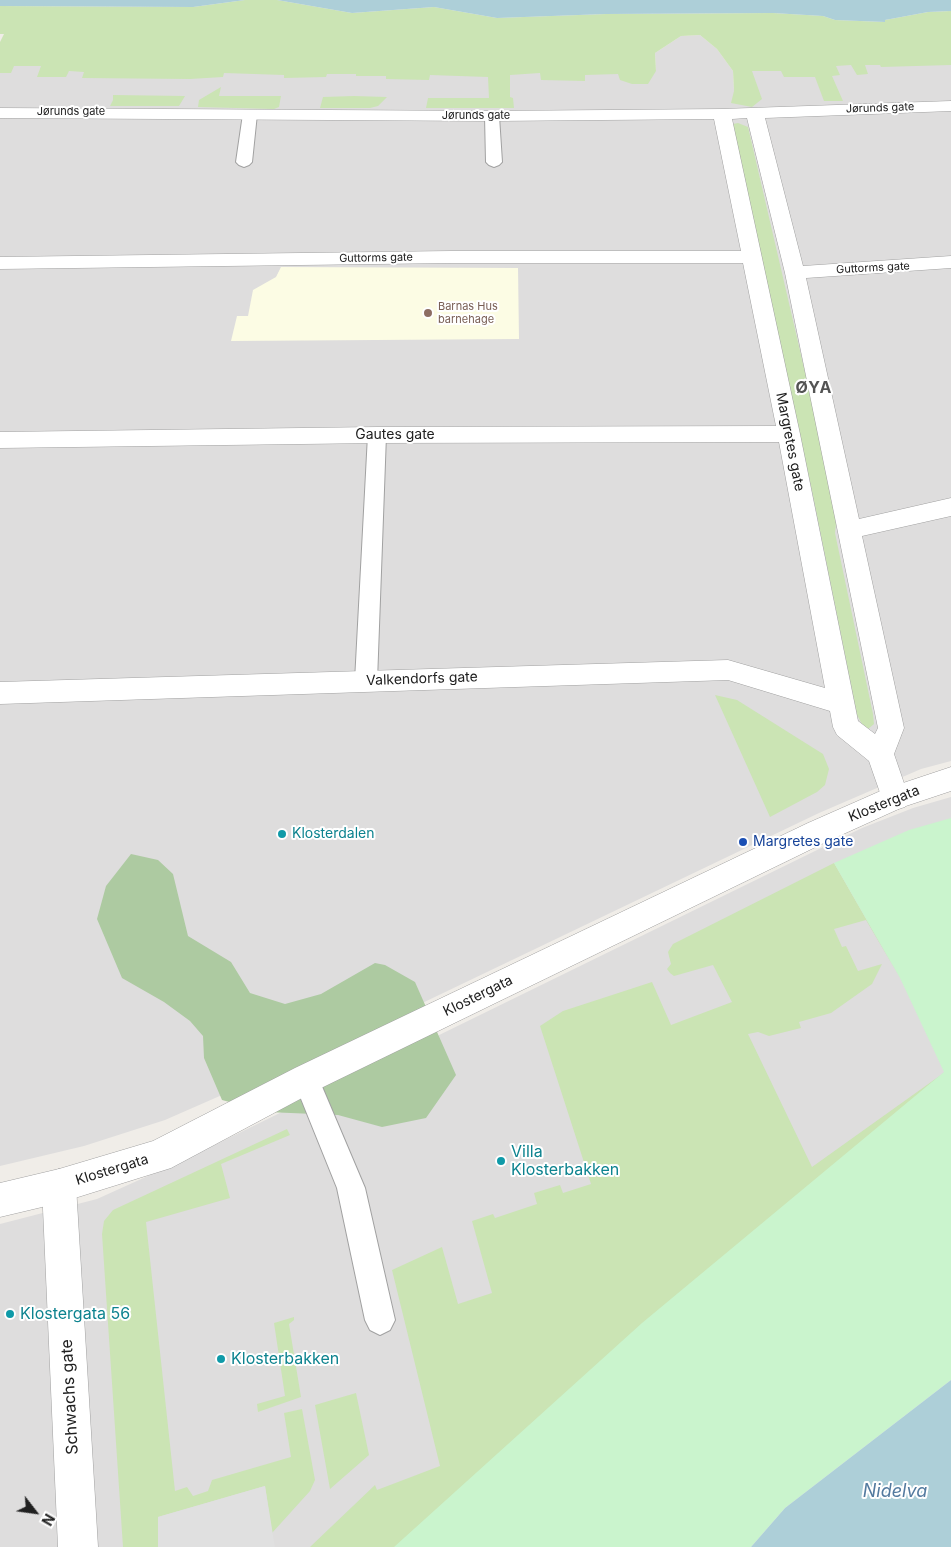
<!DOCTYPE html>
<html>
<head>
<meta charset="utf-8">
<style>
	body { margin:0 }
	#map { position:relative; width:951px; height:1547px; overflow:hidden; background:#f0ede8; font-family:Inter,sans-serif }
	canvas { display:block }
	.north { position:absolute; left:10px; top:1487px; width:50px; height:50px; -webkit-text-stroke:4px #fff; paint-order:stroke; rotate:120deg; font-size:14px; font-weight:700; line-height:20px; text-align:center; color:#202020 }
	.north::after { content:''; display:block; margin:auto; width:18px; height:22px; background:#202020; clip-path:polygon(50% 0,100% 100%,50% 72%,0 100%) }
</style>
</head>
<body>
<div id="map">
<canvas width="951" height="1547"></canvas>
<div class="north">N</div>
</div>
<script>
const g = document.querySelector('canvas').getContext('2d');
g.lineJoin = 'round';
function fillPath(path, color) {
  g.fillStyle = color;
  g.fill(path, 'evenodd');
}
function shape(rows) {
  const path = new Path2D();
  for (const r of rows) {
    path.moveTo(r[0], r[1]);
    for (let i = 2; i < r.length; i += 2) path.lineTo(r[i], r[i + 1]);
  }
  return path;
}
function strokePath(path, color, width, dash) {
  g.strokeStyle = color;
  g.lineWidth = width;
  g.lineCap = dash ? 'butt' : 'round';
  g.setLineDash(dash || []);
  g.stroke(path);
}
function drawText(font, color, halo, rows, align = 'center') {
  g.font = font + ' Inter,sans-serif';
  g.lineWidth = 4;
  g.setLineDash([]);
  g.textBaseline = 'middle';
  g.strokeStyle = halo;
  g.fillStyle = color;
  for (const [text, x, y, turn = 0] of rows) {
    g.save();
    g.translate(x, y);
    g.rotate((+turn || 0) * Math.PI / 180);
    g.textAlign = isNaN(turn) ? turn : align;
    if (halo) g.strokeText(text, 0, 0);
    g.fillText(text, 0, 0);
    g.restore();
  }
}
const residential = shape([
	[951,11,951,761,921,769,819,813,320,1052,165,1120,84,1146,0,1166,0,42,656,71,655,53,681,36,700,35,717,49,733,71,734,91,750,69],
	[951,797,951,1085,394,1547,0,1547,0,1224,97,1199,190,1157,862,828,913,808]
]);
const education = shape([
	[281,267,518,268,519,339,231,341,237,316,248,316,253,290,276,277]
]);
const grass = shape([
	[245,0,277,0,352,13,434,7,497,18,606,14,773,13,823,16,835,20,885,22,885,20,928,12,951,11,951,65,881,67,880,65,865,65,868,74,857,75,851,65,836,66,840,75,832,76,843,101,824,101,815,77,784,77,781,71,752,71,762,99,752,107,731,103,734,91,733,71,717,49,700,35,681,36,655,53,656,71,648,84,632,84,620,80,618,74,585,75,585,81,541,80,540,73,510,75,510,97,513,98,514,108,426,108,428,98,489,98,488,77,430,75,429,80,386,79,386,76,356,76,356,74,327,74,326,77,284,78,284,75,224,73,223,77,190,79,82,78,84,72,69,71,66,77,37,77,41,66,14,66,11,73,0,73,0,42,4,34,0,34,0,6,193,7],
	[221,87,219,96,281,96,279,107,274,109,198,107,199,100],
	[113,95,185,96,179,106,110,106,113,100],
	[323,97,354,96,387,97,378,106,370,108,320,108],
	[738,123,748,127,835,501,837,515,835,533,873,714,874,724,868,729,864,728,857,715,812,491,743,176,733,124],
	[715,695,737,700,823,754,829,769,825,785,817,792,770,817],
	[834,863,900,978,866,920,834,929,842,947,846,946,858,971,882,964,872,984,831,1013,799,1022,801,1028,769,1036,758,1032,748,1034,812,1167,945,1072,437,1547,310,1547,375,1485,377,1490,440,1466,392,1270,442,1247,458,1304,492,1293,472,1221,493,1214,495,1218,537,1204,534,1193,560,1185,563,1193,591,1184,540,1026,563,1011,652,982,671,1025,732,1002,713,965,674,976,670,973,667,969,671,964,668,952,673,944],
	[287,1129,290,1135,221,1164,230,1198,146,1222,175,1491,187,1487,193,1496,208,1491,212,1480,291,1457,284,1413,302,1409,315,1480,310,1491,272,1533,265,1486,158,1517,158,1547,123,1547,102,1234,104,1221,113,1210],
	[294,1317,294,1320,289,1324,301,1397,258,1412,257,1404,285,1396,274,1323],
	[356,1393,369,1455,330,1489,315,1405]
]);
const forest = shape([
	[131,854,158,860,173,874,188,936,231,962,250,993,285,1004,321,994,375,963,385,965,415,982,456,1075,426,1118,382,1127,338,1115,267,1112,222,1100,204,1058,203,1036,190,1021,164,1002,122,978,97,919,106,886]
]);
const park = shape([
	[951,818,951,1380,785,1508,751,1547,394,1547,642,1323,944,1072,900,978,834,863,909,830]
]);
const parking = shape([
	[265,1486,275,1547,158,1547,158,1517]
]);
const water = shape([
	[0,0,245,0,193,7,0,6],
	[277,0,951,0,951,11,928,12,885,20,885,22,835,20,823,16,773,13,606,14,497,18,434,7,352,13],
	[951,1380,951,1547,751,1547,785,1508]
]);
const service = shape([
	[250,110,255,111,257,114,252,162,249,165,244,167,239,165,236,162,243,114,245,111,250,110],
	[492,112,497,113,499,116,502,162,499,165,494,167,489,165,486,162,485,116,487,113,492,112],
	[377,429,383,430,386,435,377,681,374,687,366,690,358,687,355,681,368,435,371,430,377,429],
	[306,1066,315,1070,365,1188,395,1320,390,1330,380,1335,370,1330,365,1320,337,1188,293,1079,297,1070,306,1066]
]);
const minor = shape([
	[951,101,951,111,765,118,803,266,951,256,951,268,806,278,859,519,951,498,951,516,862,536,904,728,894,754,909,798,905,807,895,810,885,807,869,761,837,735,833,727,830,711,728,680,0,704,0,682,728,660,825,688,779,442,377,443,0,448,0,432,377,427,776,426,743,263,451,263,0,269,0,257,451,251,741,251,714,119,492,121,0,118,0,108,492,111,722,109,951,101],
	[747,118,785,273,878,728,875,734,858,721,800,434,732,119,747,118],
	[59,1169,71,1174,76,1186,98,1547,58,1547,42,1186,47,1174,59,1169]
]);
const tertiary = shape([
	[951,767,951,791,903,807,828,841,317,1090,171,1168,59,1203,0,1217,0,1183,59,1169,153,1141,295,1068,808,823,885,789,951,767]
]);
const markers = [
	[428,313,5,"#8d6e63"],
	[282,834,5,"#0f9aa8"],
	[743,842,5,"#1a4fb4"],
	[501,1161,5,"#0f9aa8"],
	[10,1314,5,"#0f9aa8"],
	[221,1359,5,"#0f9aa8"]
];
const farStreetnames = [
	["Jørunds gate",880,108,-2],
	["Jørunds gate",71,112],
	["Jørunds gate",476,116],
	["Guttorms gate",376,258,-1],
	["Guttorms gate",873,268,-3]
];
const farEducationnames = [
	["Barnas Hus",438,307],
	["barnehage",438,320]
];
const streetNames = [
	["Gautes gate",395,435],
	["Margretes gate",790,442,79],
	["Valkendorfs gate",422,679,-2],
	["Klostergata",884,804,-22],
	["Klostergata",478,996,-26],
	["Klostergata",112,1170,-17]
];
const cultureNames = [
	["Klosterdalen",292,834]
];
const transitNames = [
	["Margretes gate",753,842]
];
const farDistrictnames = [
	["ØYA",814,388]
];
const nearCulturenames = [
	["Villa",511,1152],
	["Klosterbakken",511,1170],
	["Klostergata 56",20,1314],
	["Klosterbakken",231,1359]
];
const nearStreetnames = [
	["Schwachs gate",70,1397,-93]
];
const nearWaternames = [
	["Nidelva",895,1492]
];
fillPath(residential, '#dedddd');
fillPath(education, '#fcfce4');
fillPath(grass, '#cbe4b4');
fillPath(forest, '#adcaa1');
fillPath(park, '#caf4cd');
fillPath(parking, '#e0e0e0');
fillPath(water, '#adcfd8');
strokePath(service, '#a1a1a1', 2);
strokePath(minor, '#a1a1a1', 1);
strokePath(tertiary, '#a1a1a1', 1);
fillPath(service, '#fff');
fillPath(minor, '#fff');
fillPath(tertiary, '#fff');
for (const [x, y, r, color] of markers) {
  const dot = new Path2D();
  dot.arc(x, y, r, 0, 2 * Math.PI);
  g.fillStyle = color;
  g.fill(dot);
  strokePath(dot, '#fff', 2);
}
drawText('11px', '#202020', '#fff', farStreetnames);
drawText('11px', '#785e54', '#fff', farEducationnames, 'left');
drawText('14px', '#202020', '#fff', streetNames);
drawText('14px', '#0d838f', '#fff', cultureNames, 'left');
drawText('14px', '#164399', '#fff', transitNames, 'left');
g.letterSpacing = '1px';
drawText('bold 16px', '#535353', '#fff', farDistrictnames);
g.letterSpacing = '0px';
drawText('16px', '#0d838f', '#fff', nearCulturenames, 'left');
drawText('16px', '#202020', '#fff', nearStreetnames);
drawText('italic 18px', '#537a9f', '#fff', nearWaternames);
</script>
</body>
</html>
